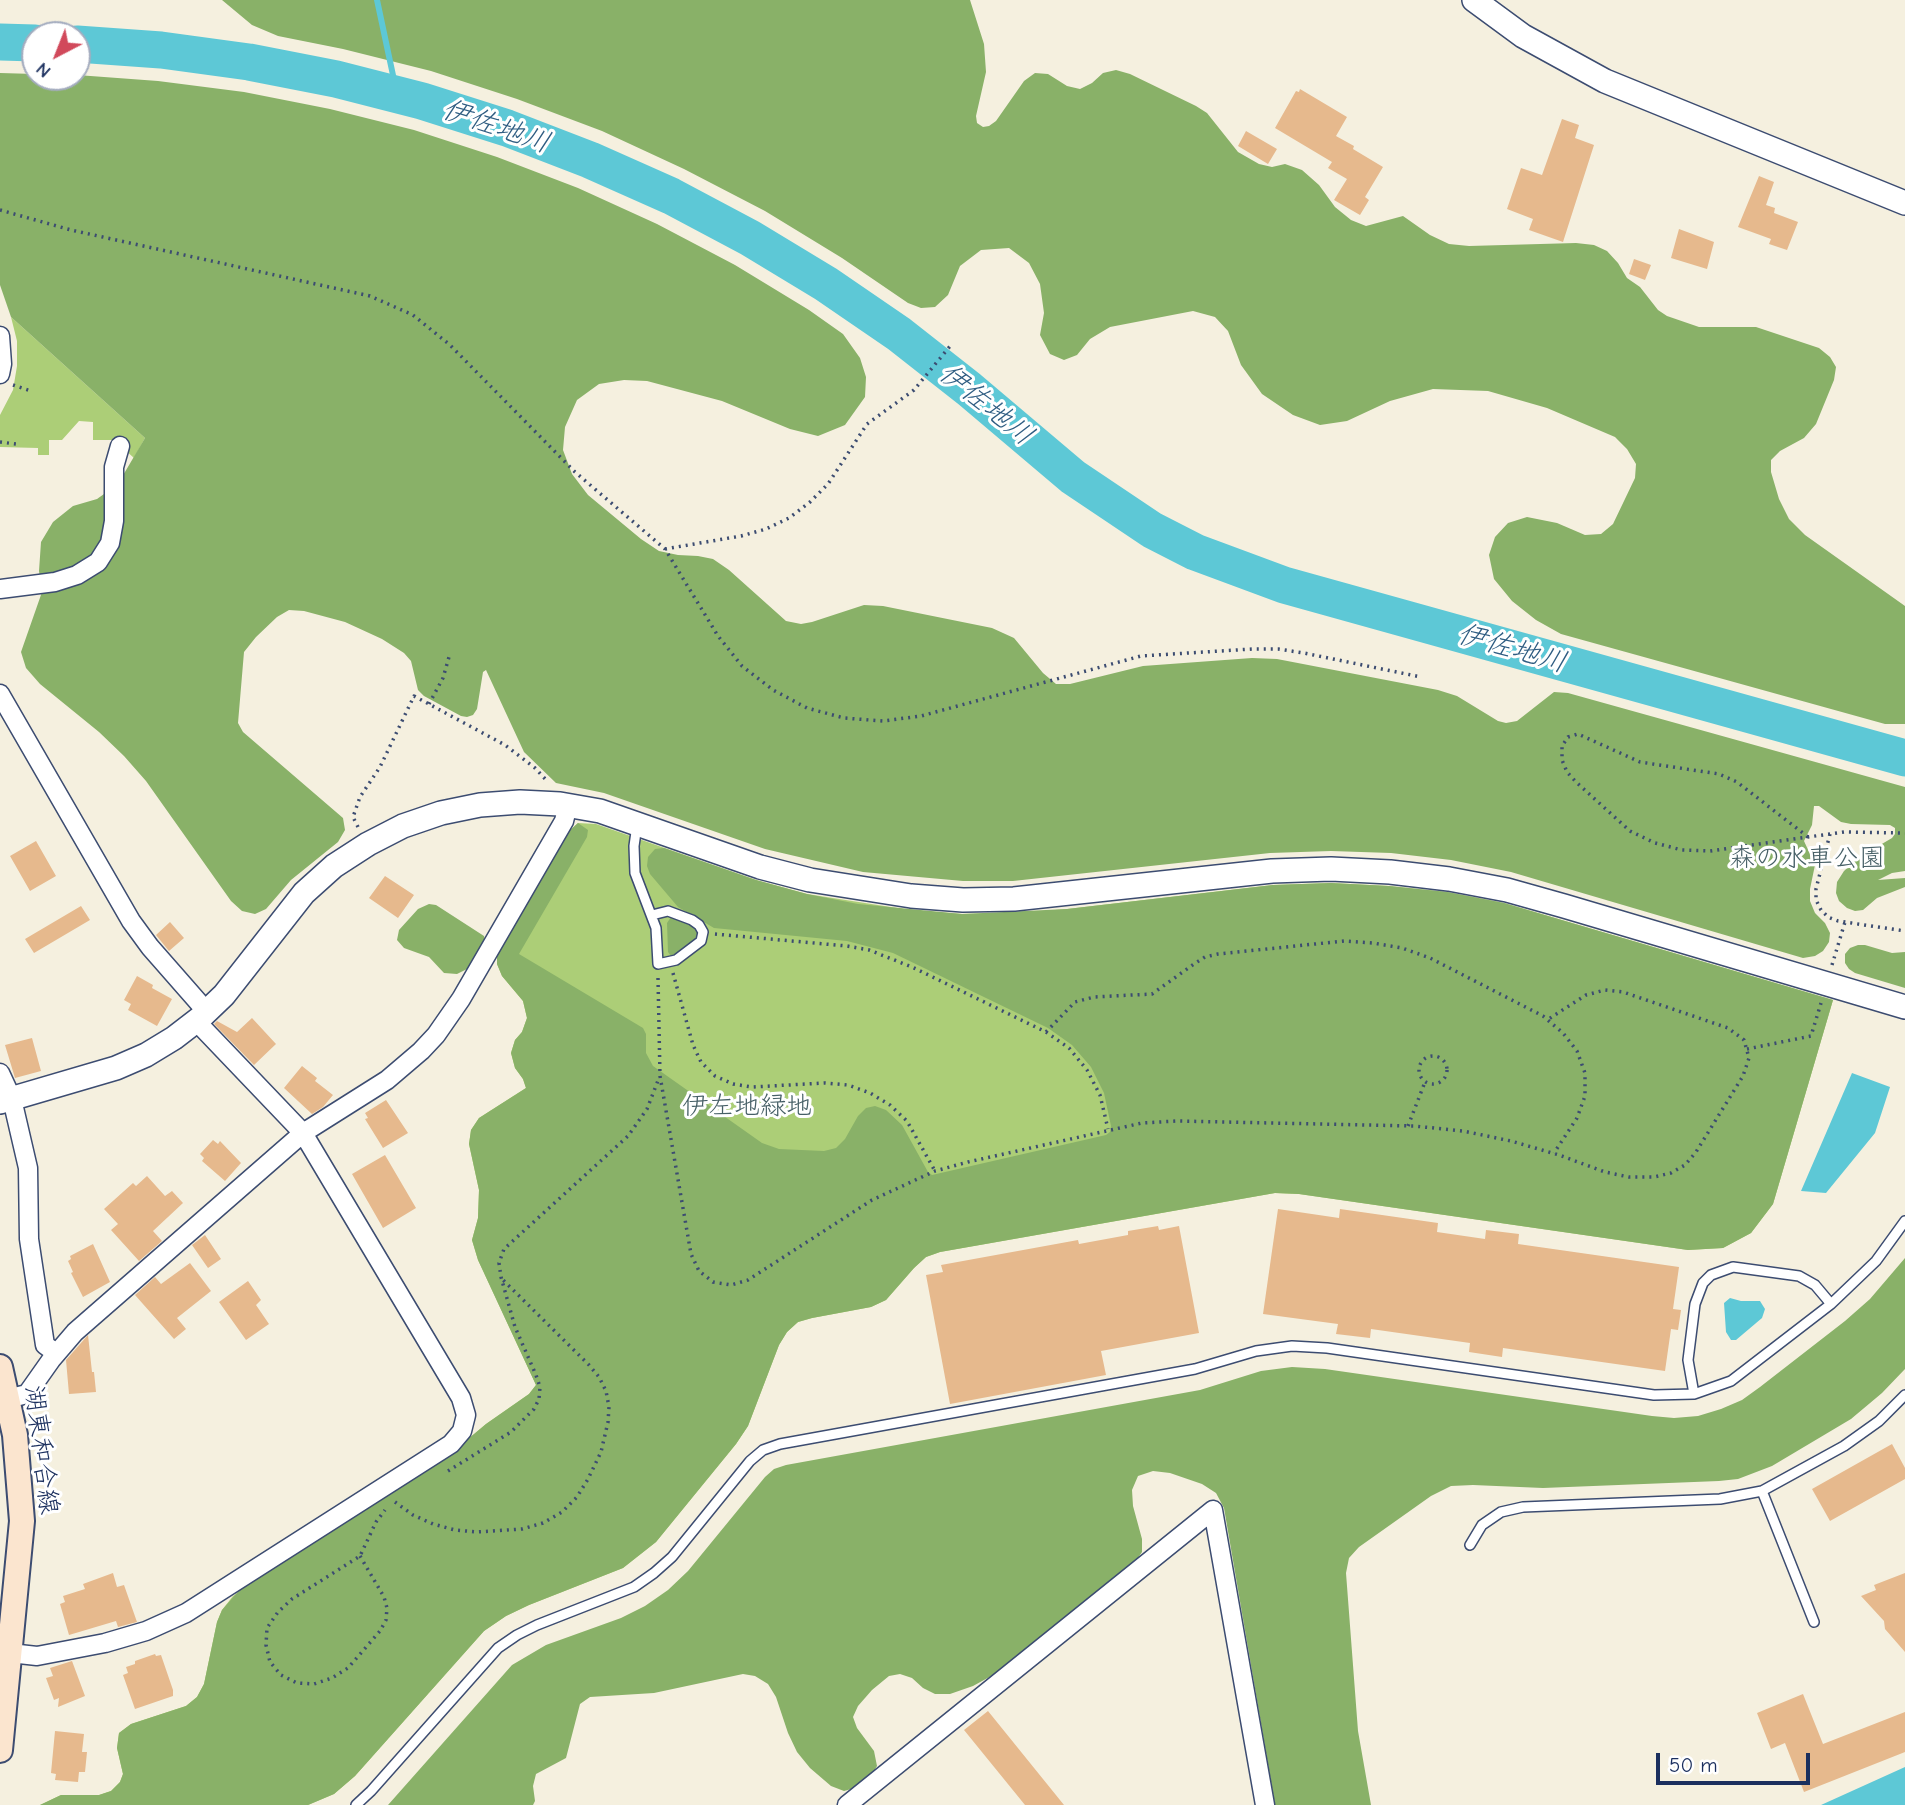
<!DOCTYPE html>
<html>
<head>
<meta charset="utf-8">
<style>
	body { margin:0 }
	#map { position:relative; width:1905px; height:1805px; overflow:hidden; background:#f5f0df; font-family:"Comic Neue",sans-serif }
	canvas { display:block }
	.north { position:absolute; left:21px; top:21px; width:70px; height:70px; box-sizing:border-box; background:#fff; border:2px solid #a4acbf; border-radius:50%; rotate:222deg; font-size:19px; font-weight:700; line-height:28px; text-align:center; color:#1b2f5e }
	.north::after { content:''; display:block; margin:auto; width:24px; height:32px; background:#d1495b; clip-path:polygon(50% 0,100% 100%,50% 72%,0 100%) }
	.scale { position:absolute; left:1656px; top:1753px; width:154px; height:32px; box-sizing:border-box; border:4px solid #1b2f5e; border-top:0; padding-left:9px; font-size:21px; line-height:24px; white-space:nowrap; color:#1b2f5e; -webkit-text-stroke:5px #fff; paint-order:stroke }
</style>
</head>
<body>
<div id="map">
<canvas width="1905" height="1805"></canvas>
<div class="north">N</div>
<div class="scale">50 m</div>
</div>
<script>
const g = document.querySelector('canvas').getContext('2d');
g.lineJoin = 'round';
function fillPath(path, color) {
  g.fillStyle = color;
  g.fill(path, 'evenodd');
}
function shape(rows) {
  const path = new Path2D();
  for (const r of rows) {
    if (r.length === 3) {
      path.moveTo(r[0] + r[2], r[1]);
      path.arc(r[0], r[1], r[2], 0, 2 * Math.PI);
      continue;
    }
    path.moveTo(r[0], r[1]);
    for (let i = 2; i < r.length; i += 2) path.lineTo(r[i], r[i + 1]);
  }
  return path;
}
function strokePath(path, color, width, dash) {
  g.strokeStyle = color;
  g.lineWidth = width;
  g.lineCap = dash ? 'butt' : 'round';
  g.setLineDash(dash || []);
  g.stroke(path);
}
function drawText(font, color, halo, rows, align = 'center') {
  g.font = font + ' "Comic Neue","Klee One",sans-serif';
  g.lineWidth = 6;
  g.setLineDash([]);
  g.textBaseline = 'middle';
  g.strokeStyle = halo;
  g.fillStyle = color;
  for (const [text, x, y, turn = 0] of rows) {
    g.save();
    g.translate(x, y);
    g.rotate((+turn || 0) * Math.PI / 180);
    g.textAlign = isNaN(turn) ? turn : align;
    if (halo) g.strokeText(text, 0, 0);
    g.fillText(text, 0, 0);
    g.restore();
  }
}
const green = shape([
	[11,317,145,438,134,458,114,440,93,440,93,422,79,421,62,440,49,440,49,455,38,455,38,448,0,447,0,415,13,390,17,366,17,341],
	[578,823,596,824,756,880,807,894,910,910,962,914,1015,913,1067,909,1273,885,1331,883,1389,886,1447,892,1504,903,1833,1000,1773,1204,1751,1233,1723,1248,1688,1250,1299,1194,1275,1193,940,1252,926,1257,914,1268,886,1300,871,1307,812,1318,798,1322,787,1332,779,1345,748,1426,736,1444,656,1542,623,1568,529,1605,506,1616,484,1631,355,1776,334,1794,308,1805,40,1805,61,1795,99,1795,111,1791,120,1782,123,1774,117,1748,119,1733,131,1724,186,1706,197,1697,204,1684,217,1622,222,1610,233,1596,455,1450,486,1424,529,1394,536,1385,478,1260,472,1240,478,1218,479,1190,469,1144,471,1130,479,1118,526,1088,523,1079,515,1068,511,1053,515,1040,522,1032,527,1018,523,1001,502,976,497,964,566,834]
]);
const forest = shape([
	[222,0,970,0,984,44,986,72,976,116,977,123,983,127,989,126,996,121,1024,81,1035,73,1048,74,1067,86,1080,89,1092,83,1103,73,1116,70,1130,74,1196,106,1207,113,1238,152,1259,164,1272,167,1285,164,1302,170,1319,185,1335,207,1351,220,1366,226,1403,216,1430,235,1449,244,1469,246,1576,243,1594,245,1607,251,1618,263,1627,278,1640,287,1658,310,1667,316,1699,327,1756,327,1819,348,1830,357,1836,367,1834,380,1816,424,1804,438,1780,451,1771,460,1771,472,1779,499,1789,519,1805,535,1905,606,1905,724,1885,724,1561,634,1536,620,1512,601,1494,579,1489,555,1495,537,1508,523,1527,517,1557,523,1585,535,1601,534,1613,524,1635,478,1636,464,1627,449,1615,437,1547,408,1488,391,1433,389,1390,401,1347,421,1320,425,1293,415,1262,394,1241,365,1228,331,1215,317,1193,311,1110,327,1090,339,1077,355,1064,360,1050,354,1040,335,1044,313,1040,284,1029,263,1009,248,981,250,960,266,948,295,935,307,921,308,908,303,842,258,765,211,684,169,602,131,517,99,431,71,343,49,278,36,252,25],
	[0,73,35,74,35,77,77,77,77,75,158,81,244,92,330,109,414,130,497,157,578,188,657,224,735,265,809,310,843,334,860,358,866,377,865,397,845,425,818,436,790,429,722,401,647,381,624,380,599,384,577,400,565,427,563,450,572,474,588,495,641,539,659,551,678,555,698,556,713,559,729,570,786,621,801,624,812,622,864,605,883,606,992,628,1014,638,1043,673,1056,684,1070,684,1143,666,1252,658,1277,659,1438,690,1457,696,1498,721,1506,723,1517,721,1554,692,1568,693,1905,787,1905,871,1892,873,1878,880,1905,878,1905,887,1877,898,1863,910,1855,911,1847,908,1839,901,1836,893,1837,882,1844,871,1858,858,1892,838,1895,834,1895,828,1890,825,1851,824,1841,822,1819,806,1814,806,1812,825,1804,841,1815,865,1810,889,1810,901,1815,913,1825,923,1830,933,1829,942,1823,951,1815,956,1803,958,1511,872,1451,860,1391,853,1331,851,1270,853,1013,881,963,881,863,872,765,849,604,793,556,783,524,752,486,670,483,672,477,709,473,715,467,717,461,716,424,696,418,690,411,661,404,653,382,639,345,622,304,611,289,610,277,617,256,637,244,652,238,723,243,732,343,818,345,830,338,842,291,880,266,909,255,914,242,911,231,901,146,781,124,756,99,732,40,684,26,668,21,652,42,592,39,571,41,542,53,522,73,506,97,499,111,489,122,477,145,438,11,317,0,285],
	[578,823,588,830,587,837,519,954,643,1028,646,1034,646,1053,653,1066,762,1143,779,1149,824,1151,836,1148,845,1139,858,1116,866,1108,875,1106,886,1110,902,1125,928,1172,932,1175,1106,1135,1110,1132,1111,1126,1104,1093,1091,1067,1072,1045,1048,1028,893,953,847,941,714,928,678,907,650,874,647,866,648,857,655,849,664,848,756,880,807,894,858,904,962,914,1067,909,1273,885,1331,883,1389,886,1447,892,1504,903,1833,1000,1773,1204,1751,1233,1723,1248,1688,1250,1299,1194,1275,1193,940,1252,926,1257,914,1268,886,1300,871,1307,812,1318,798,1322,787,1332,779,1345,748,1426,736,1444,656,1542,623,1568,529,1605,506,1616,484,1631,355,1776,334,1794,308,1805,40,1805,61,1795,99,1795,111,1791,120,1782,123,1774,117,1748,119,1733,131,1724,186,1706,197,1697,204,1684,217,1622,222,1610,243,1586,455,1450,486,1424,529,1394,536,1385,478,1260,472,1240,478,1218,479,1190,469,1144,471,1130,479,1118,526,1088,523,1079,515,1068,511,1053,515,1040,522,1032,527,1018,523,1001,502,976,497,964,497,953,566,834],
	[429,904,436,905,484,936,485,941,474,962,467,969,457,974,444,973,429,957,404,948,397,940,399,930,418,909],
	[671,917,690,924,698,933,692,944,671,956,668,952,667,923],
	[1858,945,1865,945,1892,953,1905,952,1905,988,1855,973,1849,969,1845,963,1845,954,1850,948],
	[1905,1258,1905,1369,1882,1393,1851,1419,1772,1466,1738,1479,1719,1481,1543,1488,1473,1485,1451,1486,1431,1496,1359,1547,1349,1558,1346,1573,1358,1731,1371,1805,1275,1805,1224,1508,1216,1493,1202,1484,1170,1473,1153,1471,1138,1476,1132,1490,1133,1506,1142,1539,1142,1552,1133,1565,1004,1669,973,1686,950,1694,935,1694,923,1688,912,1678,900,1674,889,1676,872,1690,858,1706,853,1717,857,1728,874,1751,877,1766,871,1776,855,1788,844,1791,831,1786,810,1768,797,1752,788,1733,776,1697,768,1684,755,1676,743,1674,654,1693,590,1697,580,1704,566,1758,536,1774,533,1786,535,1801,533,1805,388,1805,512,1665,546,1645,621,1618,645,1606,668,1590,688,1571,765,1477,774,1469,786,1465,1200,1390,1261,1371,1292,1367,1325,1369,1652,1416,1674,1418,1698,1416,1721,1409,1742,1400,1760,1387,1845,1321,1870,1299]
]);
const water = shape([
	[1852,1073,1890,1087,1875,1133,1826,1193,1801,1191],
	[1730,1298,1741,1301,1760,1301,1765,1309,1762,1318,1736,1340,1731,1340,1726,1332,1724,1303],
	[1905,1767,1905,1805,1821,1805]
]);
const stream = shape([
	[377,0,397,94]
]);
const river = shape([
	[0,42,35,43],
	[77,44,161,50,249,62,336,79,422,101,507,128,590,160,671,196,750,238,826,284,899,334,969,389,1073,477,1152,530,1195,552,1284,585,1905,758]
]);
const building = shape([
	[1300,89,1347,117,1336,136,1354,146,1353,149,1383,167,1365,197,1369,200,1360,215,1334,200,1347,179,1328,168,1332,162,1275,128,1296,91,1299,92],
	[1562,119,1579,125,1575,138,1594,145,1563,242,1529,230,1533,219,1507,209,1521,168,1542,175],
	[1246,131,1277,149,1268,164,1238,146],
	[1759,176,1774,182,1766,205,1775,208,1774,213,1798,222,1787,250,1769,244,1771,239,1738,227],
	[1679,229,1714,242,1707,269,1671,258],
	[1634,259,1651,265,1645,280,1629,274],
	[36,841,56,876,30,891,10,856],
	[385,876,414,895,398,918,369,898],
	[81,906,90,920,34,953,25,939],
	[170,922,184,938,169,951,156,935],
	[137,976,153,985,152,988,172,999,157,1026,128,1010,131,1004,124,1000],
	[252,1018,276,1044,254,1065,214,1024,217,1021,237,1032],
	[32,1038,41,1071,15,1078,5,1045],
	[302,1066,317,1078,315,1081,333,1095,323,1107,312,1114,284,1088],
	[386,1100,408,1133,383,1148,365,1119,368,1118,365,1113],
	[213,1140,218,1144,220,1141,241,1163,225,1181,202,1161,204,1158,200,1154],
	[385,1155,416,1208,383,1228,352,1174],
	[147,1176,165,1196,172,1191,183,1203,153,1231,162,1241,139,1261,111,1230,118,1224,104,1209,133,1183,136,1186],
	[1278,1209,1339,1218,1340,1209,1438,1223,1437,1232,1485,1239,1486,1230,1519,1234,1518,1244,1679,1267,1673,1309,1681,1310,1678,1330,1671,1329,1665,1371,1503,1348,1502,1357,1469,1352,1470,1343,1371,1329,1370,1338,1336,1334,1338,1324,1263,1314],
	[1158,1226,1159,1230,1179,1226,1199,1333,1101,1351,1106,1375,950,1404,926,1275,943,1272,941,1265,1078,1240,1079,1244,1128,1235,1128,1231],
	[205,1235,221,1259,208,1268,192,1245],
	[93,1244,110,1282,83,1297,71,1273,73,1272,68,1261,71,1259,70,1256],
	[190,1263,211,1291,177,1318,186,1329,174,1339,135,1295,155,1277,161,1284],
	[248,1281,261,1300,256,1305,269,1324,246,1340,219,1302],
	[88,1335,92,1372,94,1372,96,1392,69,1394,66,1360],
	[1892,1444,1905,1468,1905,1479,1830,1521,1812,1489],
	[113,1573,117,1587,124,1585,137,1622,118,1627,116,1621,69,1635,60,1604,65,1602,63,1596,85,1589,83,1584],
	[1905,1573,1905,1652,1885,1629,1884,1621,1861,1596,1876,1590,1874,1585],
	[155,1654,156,1656,161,1655,173,1690,173,1696,135,1709,123,1675,128,1673,126,1667,135,1664,135,1661],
	[72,1661,85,1696,58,1707,59,1698,54,1700,46,1678,53,1676,50,1668],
	[1803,1694,1823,1744,1905,1712,1905,1752,1804,1792,1785,1743,1771,1749,1757,1713],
	[988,1711,1064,1805,1025,1805,964,1730],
	[55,1731,84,1734,82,1752,87,1752,85,1772,79,1772,78,1782,55,1780,56,1774,51,1773]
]);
const path = shape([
	[0,210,71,230,370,296,413,315,450,345,575,472,665,549,718,636,742,666,773,690,807,708,844,718,883,721,921,716,1141,656,1252,649,1278,649,1304,653,1421,677],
	[13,385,31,391],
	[0,442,16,444],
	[665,549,741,536,766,529,789,518,810,502,828,484,867,424,914,390,951,345],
	[429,704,443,678,449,657],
	[358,827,353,817,360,797,380,767,414,696,505,745,535,768,548,782],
	[1830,834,1816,889,1816,900,1821,910,1828,917,1838,921,1905,931],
	[1808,837,1737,782,1719,774,1640,762,1578,734,1568,737,1562,746,1562,760,1567,772,1576,782,1630,831,1655,843,1682,850,1710,851,1808,837,1844,832,1905,833],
	[715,934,847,946,869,950,912,967,1046,1032,1069,1048,1087,1070,1100,1095,1108,1129],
	[1832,965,1845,922],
	[673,973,693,1045,701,1062,715,1076,733,1084,752,1087,825,1083,848,1085,870,1093,890,1105,907,1121,935,1171],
	[658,978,660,1076,691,1254,699,1271,713,1282,731,1285,748,1280,872,1200,935,1171,968,1162,1142,1123,1177,1121,1414,1126,1463,1131,1511,1141,1559,1155,1605,1172,1629,1177,1654,1177,1671,1173,1685,1165,1696,1152,1743,1076,1749,1058,1744,1040,1728,1028,1623,992,1605,990,1586,995,1547,1020],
	[1046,1032,1075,1002,1094,997,1152,994,1194,964,1205,957,1218,954,1344,941,1373,943,1402,948,1430,958,1543,1016,1563,1033,1577,1051,1585,1073,1585,1096,1577,1118,1554,1153],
	[1747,1049,1811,1036,1821,1003],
	[1433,1070,14],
	[1408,1126,1425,1082],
	[448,1471,511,1432,534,1409,539,1399,540,1387,536,1375,515,1327,501,1277,499,1263,504,1249,628,1136,647,1109,659,1078],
	[395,1502,413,1515,433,1524,455,1530,477,1532,522,1529,543,1523,562,1512,577,1497,588,1479,601,1452,608,1422,609,1407,606,1391,599,1377,589,1365,501,1278],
	[360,1556,384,1597,387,1608,386,1620,380,1631,348,1668,332,1678,314,1684,297,1683,281,1675,270,1662,266,1645,267,1628,278,1612,292,1599,360,1556,376,1522,385,1510]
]);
const service = shape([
	[637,825,634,846,635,873,656,928,658,964,676,960,701,941,703,932,699,925,692,920,668,911,652,915],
	[1694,1394,1688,1360,1695,1304,1703,1283,1711,1275,1733,1267,1799,1276,1815,1285,1831,1304],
	[1762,1491,1814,1622],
	[1470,1545,1482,1525,1501,1512,1523,1507,1720,1499,1762,1491,1844,1446,1879,1421,1905,1395],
	[356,1805,371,1791,498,1648,517,1635,537,1625,634,1587,654,1573,672,1557,750,1461,763,1450,780,1444,1195,1369,1256,1351,1292,1346,1327,1348,1654,1395,1694,1394,1731,1381,1831,1304,1876,1261,1905,1221]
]);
const minor = shape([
	[0,336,2,364,0,374],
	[0,589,55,582,77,575,98,562,110,543,114,521,114,467,120,446],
	[0,694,131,921,150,947,207,1012],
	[0,1073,12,1099,28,1168,29,1239,45,1345,56,1353],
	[7,1399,27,1394,51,1360,75,1332,303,1133,387,1080,421,1051,436,1035,461,999,564,821,568,805],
	[10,1653,37,1656,105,1643,146,1631,186,1613,451,1444,462,1431,466,1415,461,1398,303,1133,196,1021],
	[847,1805,1213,1510,1265,1805]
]);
const tertiary = shape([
	[1474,0,1523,36,1605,81,1905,203],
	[0,1102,116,1068,146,1055,174,1038,200,1018,224,995,304,893,334,866,368,844,403,826,441,813,480,805,520,802,560,804,600,811,760,867,810,880,911,896,963,900,1014,899,1272,871,1331,869,1390,872,1449,879,1507,890,1564,906,1905,1007]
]);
const secondary = shape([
	[0,1367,15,1435,22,1521,0,1750]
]);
const parkNames = [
	["森の水車公園",1807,859],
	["伊左地緑地",747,1107]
];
const streetNames = [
	["湖東和合線",41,1450,83]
];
const waterNames = [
	["伊佐地川",496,127,19],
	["伊佐地川",986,405,39],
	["伊佐地川",1512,649,16]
];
fillPath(green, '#acce77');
fillPath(forest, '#89b168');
fillPath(water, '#5dc8d6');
strokePath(stream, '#5dc8d6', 6);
strokePath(river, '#5dc8d6', 37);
fillPath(building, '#e6b98d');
strokePath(service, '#3c4c71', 12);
strokePath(minor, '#3c4c71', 21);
strokePath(tertiary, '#3c4c71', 26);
strokePath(secondary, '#3c4c71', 28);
strokePath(path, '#3c4c71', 3.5, [2, 5]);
strokePath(service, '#fff', 9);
strokePath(minor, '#fff', 18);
strokePath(tertiary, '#fff', 23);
strokePath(secondary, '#fbe5cf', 24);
drawText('26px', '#465f66', '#fff', parkNames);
drawText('26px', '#1b2f5e', '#fff', streetNames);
drawText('italic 28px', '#2f5d82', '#fff', waterNames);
</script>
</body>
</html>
